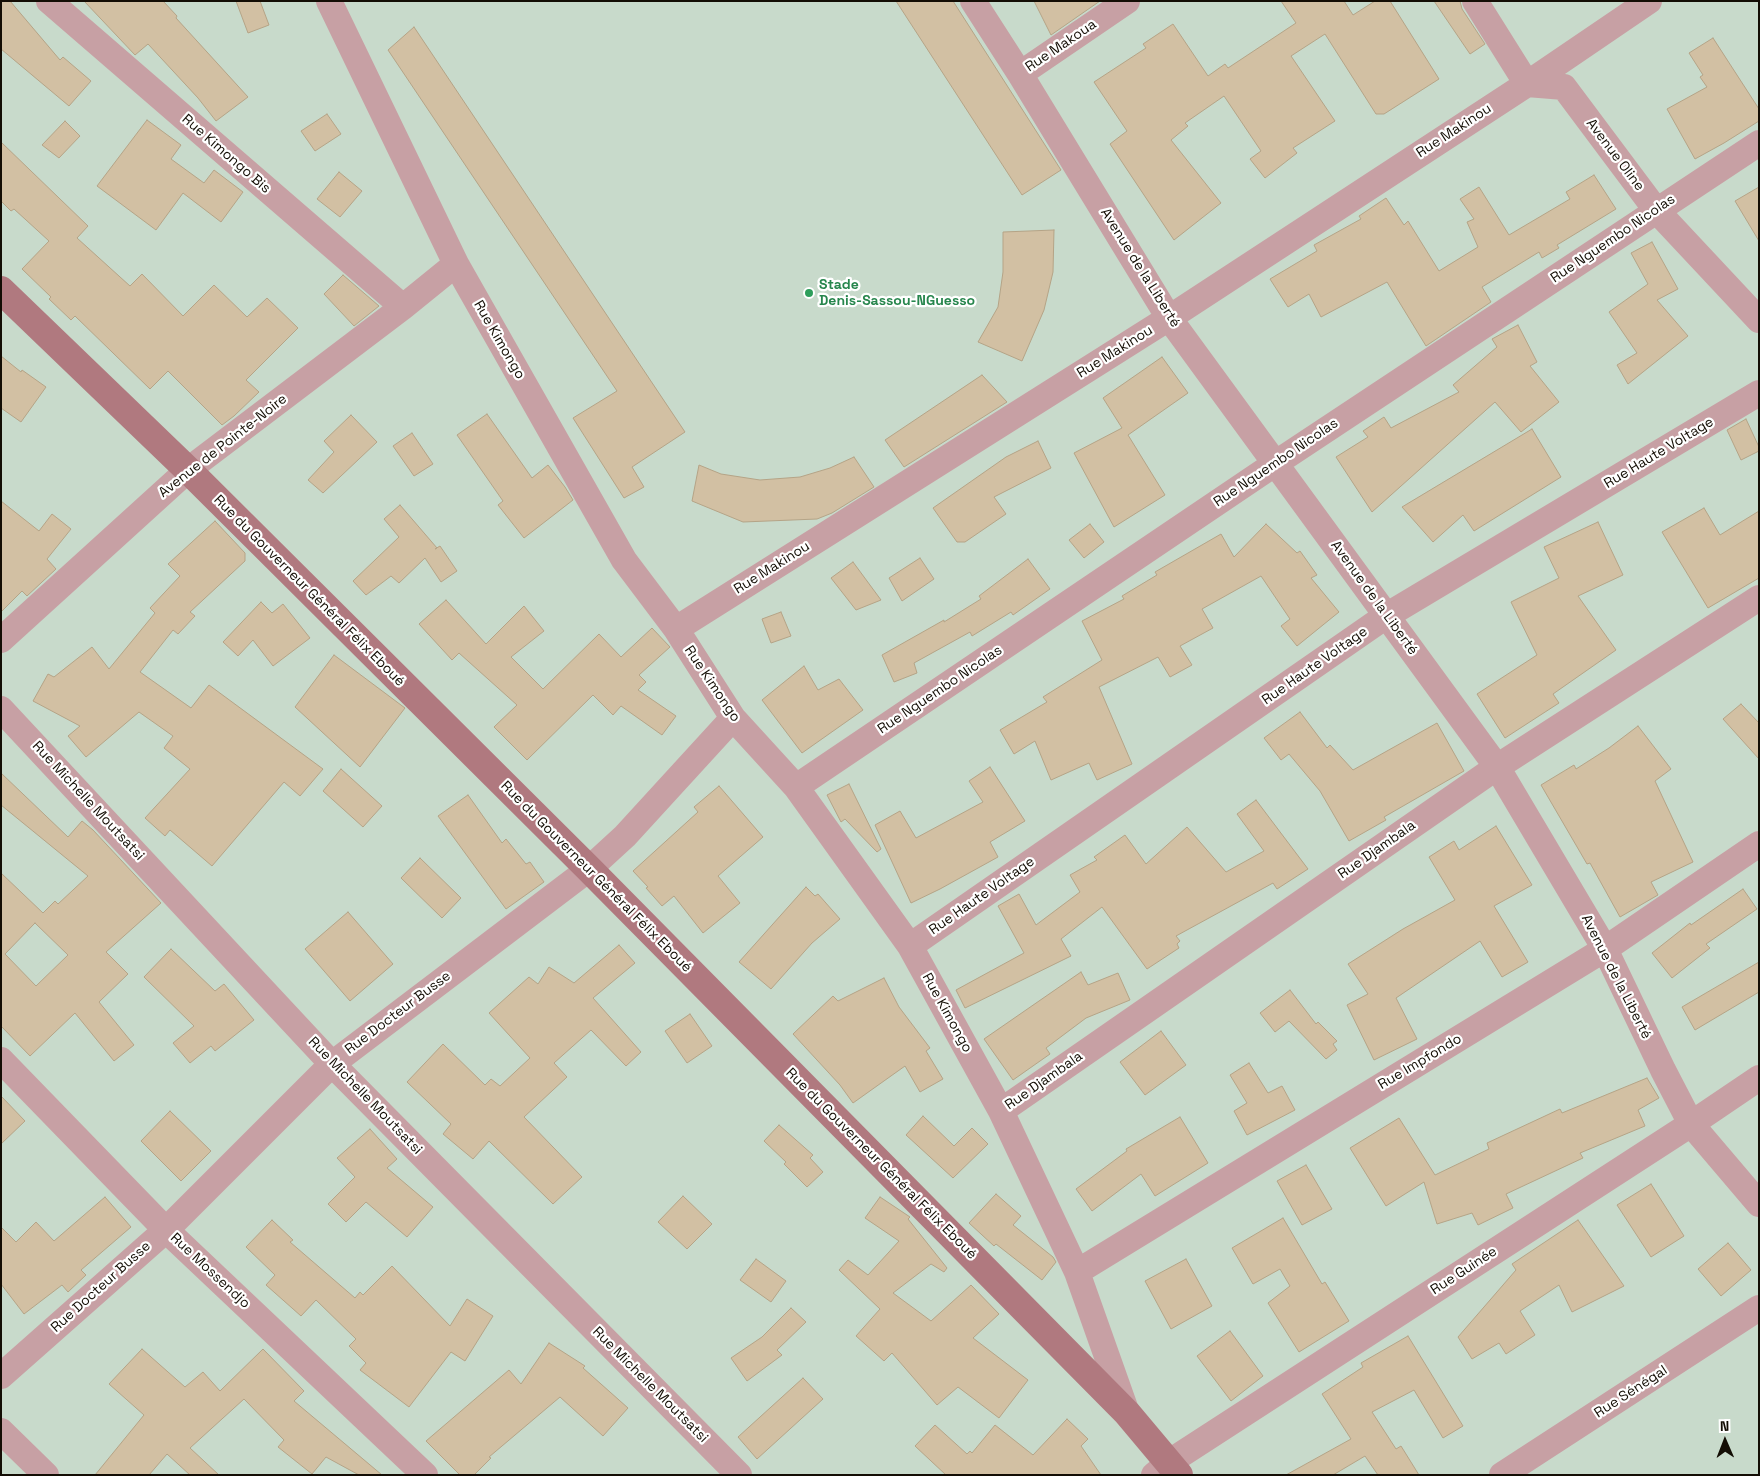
<!DOCTYPE html>
<html>
<head>
<meta charset="utf-8">
<style>
	body { margin:0 }
	#map { position:relative; width:1760px; height:1476px; overflow:hidden; background:#fdeed5; font-family:"Space Grotesk",sans-serif }
	canvas { display:block }
	.frame { position:absolute; inset:0; border:2px solid #130d04; pointer-events:none }
	.north { position:absolute; left:1700px; top:1416px; width:50px; height:50px; -webkit-text-stroke:4px #fff; paint-order:stroke; rotate:359deg; font-size:14px; font-weight:700; line-height:20px; text-align:center; color:#130d04 }
	.north::after { content:''; display:block; margin:auto; width:18px; height:22px; background:#130d04; clip-path:polygon(50% 0,100% 100%,50% 72%,0 100%) }
</style>
</head>
<body>
<div id="map">
<canvas width="1760" height="1476"></canvas>
<div class="frame"></div>
<div class="north">N</div>
</div>
<script>
const g = document.querySelector('canvas').getContext('2d');
g.lineJoin = 'round';
function fillPath(path, color) {
  g.fillStyle = color;
  g.fill(path, 'evenodd');
}
function shape(rows) {
  const path = new Path2D();
  for (const r of rows) {
    path.moveTo(r[0], r[1]);
    for (let i = 2; i < r.length; i += 2) path.lineTo(r[i], r[i + 1]);
  }
  return path;
}
function strokePath(path, color, width, dash) {
  g.strokeStyle = color;
  g.lineWidth = width;
  g.lineCap = dash ? 'butt' : 'round';
  g.setLineDash(dash || []);
  g.stroke(path);
}
function drawText(font, color, halo, rows, align = 'center') {
  g.font = font + ' "Space Grotesk",sans-serif';
  g.lineWidth = 4.5;
  g.setLineDash([]);
  g.textBaseline = 'middle';
  g.strokeStyle = halo;
  g.fillStyle = color;
  for (const [text, x, y, turn = 0] of rows) {
    g.save();
    g.translate(x, y);
    g.rotate((+turn || 0) * Math.PI / 180);
    g.textAlign = isNaN(turn) ? turn : align;
    if (halo) g.strokeText(text, 0, 0);
    g.fillText(text, 0, 0);
    g.restore();
  }
}
const green = shape([
	[1,1,1759,1,1759,1475,1,1475]
]);
const building = shape([
	[1,1,10,1,60,60,63,57,91,81,69,106,1,49,1,1],
	[84,1,163,1,177,16,176,18,248,97,216,121,198,98,148,44,135,55,84,1],
	[236,1,260,1,269,25,248,33,236,1],
	[896,1,953,1,1061,170,1022,195,896,1],
	[1034,1,1100,1,1051,35,1034,1],
	[1281,1,1344,1,1353,15,1375,1,1390,1,1439,79,1384,114,1376,114,1325,34,1291,56,1335,121,1293,148,1297,153,1265,178,1250,159,1261,151,1224,96,1185,123,1188,126,1171,140,1221,203,1174,240,1110,144,1127,131,1094,82,1146,48,1143,44,1173,24,1208,76,1225,64,1228,68,1296,23,1281,1],
	[1434,1,1460,1,1462,9,1485,44,1470,54,1434,1],
	[414,27,685,432,632,467,644,487,624,498,573,418,617,391,388,50,414,27],
	[1713,38,1759,109,1759,121,1724,143,1695,159,1667,109,1707,87,1700,77,1703,75,1689,53,1713,38],
	[327,114,341,134,315,151,301,131,327,114],
	[147,120,181,145,171,159,204,183,214,170,243,192,221,222,183,193,156,230,97,186,147,120],
	[65,121,80,136,59,158,42,145,65,121],
	[1,142,88,226,77,238,130,286,142,274,183,316,214,285,247,317,267,298,298,328,246,380,259,392,234,416,222,425,168,371,150,389,75,316,71,320,49,299,51,297,22,269,49,241,14,209,11,211,1,201,1,142],
	[339,172,362,191,340,217,317,199,339,172],
	[1594,175,1616,209,1557,245,1559,248,1542,258,1539,252,1482,287,1491,302,1426,346,1387,282,1321,317,1309,294,1288,307,1270,279,1317,251,1314,245,1361,219,1359,216,1386,198,1404,225,1408,221,1439,271,1478,247,1467,222,1474,219,1460,199,1479,187,1509,235,1570,199,1566,192,1594,175],
	[1759,187,1759,241,1735,201,1759,187],
	[1054,230,1053,272,1044,310,1022,361,978,342,998,307,1003,272,1003,232,1054,230],
	[1652,242,1678,289,1657,300,1688,336,1628,384,1617,365,1637,353,1609,312,1648,284,1631,253,1652,242],
	[343,275,379,306,354,326,324,294,343,275],
	[1518,325,1537,362,1530,366,1559,402,1521,432,1495,402,1372,512,1336,457,1368,437,1363,431,1384,417,1391,428,1459,392,1453,385,1497,347,1492,339,1518,325],
	[1,356,21,372,22,370,46,387,21,422,1,408,1,356],
	[1162,357,1188,393,1128,435,1165,495,1114,527,1074,453,1122,428,1103,398,1162,357],
	[982,375,1007,402,904,467,885,440,982,375],
	[487,414,532,478,548,465,565,487,573,500,524,538,498,505,503,501,457,435,487,414],
	[351,415,377,442,323,493,308,480,334,452,324,441,351,415],
	[1746,419,1759,447,1759,451,1741,460,1727,430,1746,419],
	[1532,429,1561,477,1474,531,1463,515,1433,542,1402,507,1532,429],
	[412,433,433,464,414,476,393,446,412,433],
	[1038,441,1051,468,994,497,1006,514,965,542,957,542,933,508,1006,457,1038,441],
	[854,457,874,487,832,513,817,519,743,522,692,501,699,465,721,474,760,480,800,477,830,468,854,457],
	[1,501,39,531,52,514,71,529,47,559,56,569,27,596,22,591,1,612,1,501],
	[400,505,437,548,435,549,440,546,457,571,441,582,425,558,399,583,391,576,366,595,353,581,399,537,384,519,400,505],
	[1704,508,1720,535,1759,511,1759,578,1708,608,1662,532,1704,508],
	[215,521,245,553,245,561,190,612,195,616,178,634,173,630,140,672,191,708,209,685,323,769,300,796,284,782,212,866,170,830,165,836,145,818,190,769,164,748,173,736,139,712,86,757,68,736,80,726,33,701,48,674,54,677,92,647,109,669,155,613,150,608,180,576,168,564,215,521],
	[1598,522,1623,575,1578,596,1616,650,1553,694,1559,703,1505,738,1477,694,1537,655,1511,602,1559,578,1544,547,1598,522],
	[1090,524,1104,542,1084,558,1069,540,1090,524],
	[1266,524,1297,553,1300,551,1317,575,1311,578,1339,612,1297,646,1281,626,1290,619,1261,576,1202,609,1213,628,1180,646,1192,665,1170,677,1158,657,1099,687,1132,764,1097,780,1089,763,1051,780,1035,741,1014,754,1000,730,1047,702,1043,697,1102,660,1082,621,1124,599,1122,596,1157,575,1155,572,1221,534,1234,557,1266,524],
	[920,558,934,579,902,601,889,578,920,558],
	[1028,559,1050,589,1013,615,1011,612,972,636,970,632,914,663,917,673,894,682,882,655,944,620,944,622,981,599,979,596,1028,559],
	[853,562,881,600,856,610,831,578,853,562],
	[446,600,486,644,524,606,544,631,511,657,543,689,599,634,621,657,652,628,670,647,639,675,646,682,638,690,676,716,662,735,621,706,613,715,593,695,527,760,494,727,517,705,459,653,452,660,419,624,446,600],
	[261,602,272,613,283,604,310,638,273,666,253,640,238,656,223,642,261,602],
	[781,612,791,636,771,643,762,619,781,612],
	[334,655,405,708,360,767,295,707,334,655],
	[804,666,818,690,839,679,863,710,802,753,762,700,804,666],
	[1741,704,1759,723,1759,759,1723,719,1741,704],
	[1300,712,1327,748,1330,745,1353,770,1437,723,1464,771,1384,817,1386,820,1349,841,1320,791,1289,754,1281,760,1264,738,1300,712],
	[1638,726,1671,769,1655,781,1693,862,1651,882,1658,895,1620,917,1590,863,1587,864,1541,785,1574,765,1576,769,1609,748,1638,726],
	[990,767,1025,821,990,842,998,857,940,889,911,903,875,825,900,811,916,838,983,802,969,781,990,767],
	[341,769,382,806,363,827,323,791,341,769],
	[1,773,68,837,82,821,93,830,161,903,106,952,128,974,99,1002,134,1045,114,1061,75,1013,30,1056,1,1026,1,873,43,913,55,901,58,904,88,876,1,805,1,773],
	[35,923,68,955,36,986,5,954,35,923],
	[849,784,881,849,877,852,845,819,841,822,827,795,849,784],
	[719,786,763,837,718,876,740,903,703,933,674,896,662,906,646,888,648,887,633,871,698,812,694,807,719,786],
	[468,795,502,843,506,839,526,864,530,862,544,882,506,909,438,816,468,795],
	[1256,800,1308,869,1277,889,1273,883,1176,936,1180,941,1177,944,1179,948,1147,969,1102,907,1061,939,1071,956,965,1008,956,990,1024,953,998,906,1019,894,1036,925,1080,892,1070,875,1097,860,1094,857,1125,835,1146,864,1187,827,1226,872,1264,851,1237,814,1256,800],
	[1496,826,1532,885,1494,906,1528,962,1502,977,1480,941,1396,998,1417,1039,1374,1060,1347,1005,1368,994,1348,964,1403,929,1455,900,1429,857,1454,841,1459,850,1496,826],
	[420,858,461,898,442,918,401,878,420,858],
	[806,887,815,896,818,894,840,919,812,943,771,989,739,962,806,887],
	[1743,889,1757,909,1706,944,1710,948,1672,978,1652,953,1690,923,1691,925,1743,889],
	[348,912,393,964,350,1001,305,949,348,912],
	[619,945,635,963,593,998,641,1052,626,1066,591,1030,554,1063,567,1077,524,1117,582,1177,553,1204,489,1141,473,1159,443,1134,451,1124,407,1082,443,1044,485,1085,491,1079,500,1086,530,1058,489,1013,529,977,538,984,549,967,574,983,619,945],
	[171,949,215,991,224,984,254,1020,215,1051,211,1046,190,1063,173,1043,194,1026,144,977,171,949],
	[1759,962,1759,992,1695,1030,1682,1007,1759,962],
	[1081,972,1088,985,1118,973,1130,1000,1086,1018,1046,1048,1050,1054,1013,1080,984,1039,1081,972],
	[884,978,899,1007,930,1048,926,1051,943,1079,920,1092,905,1066,853,1103,840,1085,793,1034,833,996,838,1001,884,978],
	[1290,990,1316,1024,1318,1022,1337,1041,1333,1044,1337,1050,1326,1059,1289,1021,1275,1032,1260,1013,1290,990],
	[690,1014,712,1046,687,1063,665,1031,690,1014],
	[1161,1031,1186,1065,1145,1095,1120,1062,1161,1031],
	[1249,1063,1268,1093,1282,1086,1295,1110,1247,1135,1234,1111,1247,1103,1230,1075,1249,1063],
	[1647,1078,1659,1098,1638,1110,1645,1126,1580,1153,1583,1158,1506,1194,1513,1208,1478,1225,1472,1213,1437,1224,1424,1182,1386,1206,1350,1148,1399,1118,1435,1175,1489,1149,1487,1143,1560,1109,1562,1113,1647,1078],
	[1,1096,25,1121,1,1144,1,1096],
	[170,1111,211,1151,181,1181,141,1141,170,1111],
	[923,1116,954,1146,972,1128,988,1144,953,1178,906,1135,923,1116],
	[1180,1117,1208,1163,1155,1196,1141,1174,1092,1211,1076,1189,1127,1151,1126,1149,1180,1117],
	[779,1125,813,1155,810,1158,823,1172,807,1187,784,1164,786,1162,764,1141,779,1125],
	[370,1129,397,1159,387,1168,433,1207,407,1237,366,1202,346,1222,328,1204,355,1177,337,1158,370,1129],
	[1306,1165,1332,1209,1302,1225,1277,1181,1306,1165],
	[1651,1184,1684,1236,1651,1257,1617,1205,1651,1184],
	[996,1194,1021,1216,1013,1225,1053,1257,1056,1262,1042,1280,996,1244,994,1246,969,1223,996,1194],
	[683,1196,712,1224,687,1249,658,1222,683,1196],
	[105,1197,131,1227,81,1270,86,1275,68,1292,62,1285,24,1314,1,1284,1,1227,16,1242,36,1222,54,1241,105,1197],
	[880,1197,910,1217,908,1219,947,1268,944,1272,931,1264,893,1293,931,1321,971,1285,999,1314,973,1338,1028,1380,999,1418,958,1387,937,1405,892,1353,884,1361,856,1336,880,1309,839,1270,848,1260,868,1275,899,1241,865,1218,880,1197],
	[1283,1218,1322,1284,1325,1282,1349,1321,1299,1352,1268,1303,1290,1286,1280,1269,1253,1284,1232,1248,1283,1218],
	[272,1220,293,1240,290,1242,355,1298,360,1292,363,1295,392,1266,450,1326,467,1299,493,1316,465,1361,451,1352,409,1407,360,1370,366,1363,349,1346,356,1339,316,1300,301,1316,266,1285,275,1275,246,1247,272,1220],
	[1578,1220,1624,1286,1572,1312,1559,1285,1520,1311,1535,1335,1506,1354,1499,1343,1472,1359,1458,1337,1516,1270,1512,1264,1578,1220],
	[1728,1243,1751,1270,1721,1296,1698,1269,1728,1243],
	[756,1259,786,1281,771,1302,740,1280,756,1259],
	[1186,1259,1212,1306,1171,1329,1145,1281,1186,1259],
	[791,1308,806,1322,777,1350,782,1355,747,1381,731,1358,762,1337,791,1308],
	[1230,1331,1263,1376,1231,1401,1197,1356,1230,1331],
	[1408,1336,1463,1426,1443,1438,1414,1390,1372,1412,1396,1449,1401,1446,1419,1475,1378,1475,1365,1456,1333,1475,1286,1475,1351,1439,1322,1394,1363,1367,1361,1363,1408,1336],
	[549,1343,585,1366,583,1368,628,1408,603,1436,560,1397,489,1457,491,1458,474,1475,460,1475,426,1441,509,1370,521,1384,549,1343],
	[142,1349,185,1387,203,1372,220,1391,263,1349,304,1391,294,1401,382,1475,359,1475,326,1457,312,1474,278,1447,284,1440,244,1399,190,1448,219,1475,190,1475,167,1454,149,1475,95,1475,144,1415,109,1384,142,1349],
	[803,1378,823,1399,757,1459,738,1437,803,1378],
	[1067,1419,1088,1439,1081,1446,1101,1475,946,1475,915,1446,935,1425,967,1454,970,1451,972,1453,995,1425,1033,1455,1067,1419]
]);
const street = shape([
	[49,1,403,307],
	[329,1,456,264,624,560,676,629,733,718,796,787,910,946,1001,1111,1077,1272,1127,1413],
	[973,1,1020,74,1169,318,1497,767,1605,949,1663,1070,1691,1124,1759,1204],
	[1475,1,1527,84,1564,87,1656,210,1759,320],
	[1020,74,1127,1],
	[676,629,1169,318,1527,84,1649,1],
	[1,640,188,470,403,307,456,264],
	[1,709,332,1064,739,1475],
	[796,787,1276,463,1759,143],
	[910,946,1386,616,1759,393],
	[1,1060,166,1230,425,1475],
	[1001,1111,1497,767,1759,598],
	[1077,1272,1605,949,1759,844],
	[1,1376,166,1230,332,1064,589,869,625,836,733,718],
	[1,1431,46,1475],
	[1154,1475,1168,1463,1691,1124,1759,1078],
	[1502,1475,1759,1308]
]);
const secondary = shape([
	[1,290,188,470,589,869,1127,1413,1179,1475]
]);
const markers = [
	[809,293,5,"#2e9e5b"]
];
const streetNames = [
	["Rue Makoua",1061,46,-34],
	["Rue Makinou",1454,131,-33],
	["Rue Kimongo Bis",226,154,41],
	["Avenue Oline",1615,155,53],
	["Rue Nguembo Nicolas",1613,239,-34],
	["Avenue de la Liberté",1140,268,58],
	["Rue Kimongo",499,340,60],
	["Rue Makinou",1115,352,-32],
	["Avenue de Pointe-Noire",223,446,-38],
	["Rue Haute Voltage",1659,453,-31],
	["Rue Nguembo Nicolas",1276,463,-34],
	["Rue Makinou",772,568,-32],
	["Rue du Gouverneur Général Félix Eboué",309,591,45],
	["Avenue de la Liberté",1374,598,54],
	["Rue Haute Voltage",1315,666,-35],
	["Rue Kimongo",712,684,56],
	["Rue Nguembo Nicolas",940,690,-34],
	["Rue Michelle Moutsatsi",88,801,47],
	["Rue Djambala",1377,850,-35],
	["Rue du Gouverneur Général Félix Eboué",596,877,45],
	["Rue Haute Voltage",982,896,-35],
	["Avenue de la Liberté",1616,977,63],
	["Rue Docteur Busse",398,1013,-37],
	["Rue Kimongo",947,1013,61],
	["Rue Impfondo",1420,1062,-31],
	["Rue Djambala",1044,1081,-35],
	["Rue Michelle Moutsatsi",365,1096,46],
	["Rue du Gouverneur Général Félix Eboué",881,1164,45],
	["Rue Mossendjo",210,1271,43],
	["Rue Guinée",1464,1271,-33],
	["Rue Docteur Busse",101,1287,-42],
	["Rue Michelle Moutsatsi",650,1385,45],
	["Rue Sénégal",1631,1392,-33]
];
const leisureNames = [
	["Stade",819,285],
	["Denis-Sassou-NGuesso",819,301]
];
fillPath(green, '#c8dacb');
fillPath(building, '#d2c0a3');
strokePath(building, '#b5a487', 1);
strokePath(street, '#c7a0a4', 26);
strokePath(secondary, '#b0797f', 28);
for (const [x, y, r, color] of markers) {
  const dot = new Path2D();
  dot.arc(x, y, r, 0, 2 * Math.PI);
  g.fillStyle = color;
  g.fill(dot);
  strokePath(dot, '#fff', 2);
}
drawText('14px', '#130d04', '#fff', streetNames);
drawText('bold 14px', '#27864d', '#fff', leisureNames, 'left');
</script>
</body>
</html>
